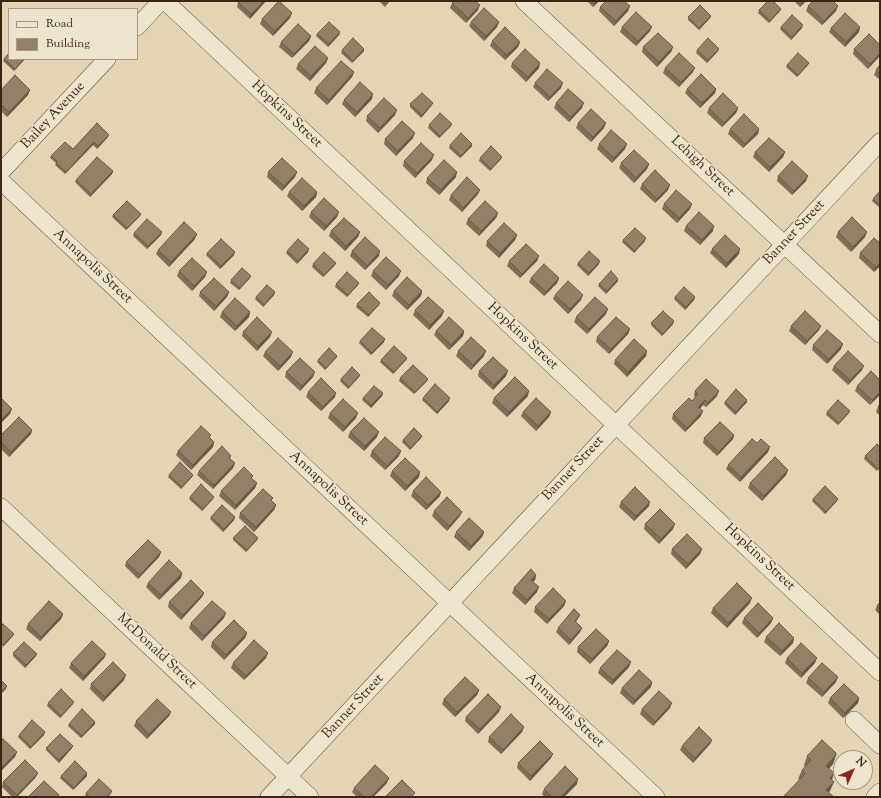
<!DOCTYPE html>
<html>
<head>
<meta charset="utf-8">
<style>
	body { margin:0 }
	#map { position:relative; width:881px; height:798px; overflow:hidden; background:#e3d5b3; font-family:"Sorts Mill Goudy",serif }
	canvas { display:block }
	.frame { position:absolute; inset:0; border:2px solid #3b2514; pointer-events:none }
	.legend { position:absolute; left:8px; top:8px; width:130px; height:52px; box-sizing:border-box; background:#ede4ce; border:1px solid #a69884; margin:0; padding:5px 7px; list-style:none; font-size:12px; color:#3b2514 }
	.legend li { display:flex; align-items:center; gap:8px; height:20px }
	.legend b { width:20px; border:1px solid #a69884 }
	.north { position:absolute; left:833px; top:750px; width:40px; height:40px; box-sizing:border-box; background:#ede4ce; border:1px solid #a69884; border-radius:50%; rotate:45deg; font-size:11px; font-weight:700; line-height:16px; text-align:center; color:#3b2514 }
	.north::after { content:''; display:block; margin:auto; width:14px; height:18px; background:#8f2418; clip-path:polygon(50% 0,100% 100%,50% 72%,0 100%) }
</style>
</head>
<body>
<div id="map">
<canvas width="881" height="798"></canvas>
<div class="frame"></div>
<ul class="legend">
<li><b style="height:5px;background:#ede4ce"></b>Road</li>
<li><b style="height:11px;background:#928167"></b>Building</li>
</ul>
<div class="north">N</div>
</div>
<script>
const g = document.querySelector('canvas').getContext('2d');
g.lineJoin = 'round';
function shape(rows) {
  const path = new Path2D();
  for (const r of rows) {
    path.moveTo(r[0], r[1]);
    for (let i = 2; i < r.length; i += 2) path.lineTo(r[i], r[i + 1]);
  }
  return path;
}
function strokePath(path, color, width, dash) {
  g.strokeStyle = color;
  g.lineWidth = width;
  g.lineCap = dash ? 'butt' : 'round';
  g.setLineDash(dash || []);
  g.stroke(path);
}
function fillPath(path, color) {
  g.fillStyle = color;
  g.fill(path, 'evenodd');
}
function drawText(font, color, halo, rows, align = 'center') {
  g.font = font + ' "Sorts Mill Goudy",serif';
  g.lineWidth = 3;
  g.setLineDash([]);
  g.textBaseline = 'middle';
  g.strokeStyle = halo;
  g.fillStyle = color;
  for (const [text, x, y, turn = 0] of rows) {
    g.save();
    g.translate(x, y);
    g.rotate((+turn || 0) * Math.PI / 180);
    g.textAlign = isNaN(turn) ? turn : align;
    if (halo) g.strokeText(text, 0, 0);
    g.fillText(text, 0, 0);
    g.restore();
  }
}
const minor = shape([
	[165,1,632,440,880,672],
	[524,1,880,334],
	[137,27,161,1],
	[1,172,107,59],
	[1,181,656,797],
	[1,507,310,797],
	[854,720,880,745],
	[269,797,880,142],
	[875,797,880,792]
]);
const wall = shape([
	[239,1,266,1,250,19,237,7,238,2],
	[379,1,390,1,385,7],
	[587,1,599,1,593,7],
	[794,1,806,1,800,7],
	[452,3,478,10,466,23,450,8],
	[630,6,628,11,614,26,599,11,600,7],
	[808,6,836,11,822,25,806,11],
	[759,10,780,11,769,23,758,13],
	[711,16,710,18,699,30,688,20,688,17],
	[290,18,273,36,260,24,262,19],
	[471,22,499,22,497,27,484,41,469,26],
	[622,27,650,31,636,46,620,32],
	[781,27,802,28,791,40,780,29],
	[860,27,859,32,845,47,829,32,831,28],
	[340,32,339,35,328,47,316,36,317,34],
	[311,36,309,41,292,58,279,47,281,42],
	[492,41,520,42,518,47,505,60,490,46],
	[880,45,868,69,853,54,854,49],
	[643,47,673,47,671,52,657,67,642,52],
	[342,50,364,51,352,63,341,53],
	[697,50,718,51,707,63,696,53],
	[328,58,326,63,310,81,296,69,298,64],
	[4,59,25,59,14,71,3,61],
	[512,63,539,68,526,82,511,67],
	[787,65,808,65,797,77,786,67],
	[880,65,880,80,874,75,876,70],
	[665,68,693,72,679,87,663,73],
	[354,72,352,77,327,105,314,93,316,88],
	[535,83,561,88,548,101,533,87],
	[687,89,716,89,715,93,700,108,685,93],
	[1,90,28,95,7,117,1,111],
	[372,99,355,117,342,104,344,100],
	[556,103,582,108,569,122,554,108],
	[410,104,432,105,421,118,410,107],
	[709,108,738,108,736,113,722,127,707,113],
	[395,115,378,133,366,121,367,116],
	[578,123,604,128,591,142,576,128],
	[452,124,451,126,439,138,428,128,429,125],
	[730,129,759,129,758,134,743,148,728,134],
	[108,137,97,149,93,145,65,174,55,165,56,163,50,158,51,156],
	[413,138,396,156,384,144,385,139],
	[599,144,625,149,612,163,597,149],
	[450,145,472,146,460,158,449,148],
	[755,152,785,152,783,157,769,172,753,157],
	[480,158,501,159,490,171,479,161],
	[432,160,415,178,403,166,404,161],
	[621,163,649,164,647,169,634,183,619,168],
	[113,171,112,174,90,197,75,182,76,180],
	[268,172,295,177,282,191,267,177],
	[778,176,806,181,792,195,777,181],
	[456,177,439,195,426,183,427,178],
	[642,184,668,190,655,203,640,189],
	[880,191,880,208,872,201,873,199],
	[289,192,317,192,316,197,302,211,287,196],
	[478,194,462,212,449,200,451,195],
	[664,204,690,209,677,223,662,209],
	[311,212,337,217,324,231,309,217],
	[498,213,496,218,479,236,466,224,468,219],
	[141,214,140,216,126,230,112,217,113,215],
	[686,226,713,231,700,245,684,231],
	[331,231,360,232,358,237,345,251,329,236],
	[162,232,161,235,147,249,133,236,134,233],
	[838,232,865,237,851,252,836,237],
	[517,235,515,240,499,258,486,246,487,241],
	[195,239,169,267,156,254,158,250],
	[623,240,645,241,634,253,622,242],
	[880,243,880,266,874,272,859,258,860,253],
	[712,249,739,254,726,268,710,253],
	[287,251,308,252,297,264,286,253],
	[352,251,379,256,365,270,350,256],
	[207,253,234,255,220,269,206,255],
	[539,256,537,261,520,278,507,266,509,261],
	[578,263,599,264,588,276,577,265],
	[313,264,335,265,323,277,312,267],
	[179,271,205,277,192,291,177,276],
	[373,271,399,276,386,290,371,276],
	[250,278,239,290,230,283,231,280],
	[531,278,559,278,557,283,544,296,529,282],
	[618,281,606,294,598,286,599,284],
	[336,284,358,285,347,297,335,287],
	[394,291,422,291,421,296,407,310,392,296],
	[200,292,229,292,227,297,214,311,199,296],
	[275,292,274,295,263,307,255,299,256,297],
	[555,295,581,300,568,314,553,299],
	[675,297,695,297,694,300,685,310,674,299],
	[357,304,379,305,368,317,356,307],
	[415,310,442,316,429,330,413,315],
	[222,312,250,312,249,317,235,331,220,317],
	[606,314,587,334,574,322,576,317],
	[674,321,673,324,662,336,651,325,651,323],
	[791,326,819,330,805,345,789,331],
	[630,329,628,334,609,354,596,342,597,337],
	[436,331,464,331,463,336,449,350,434,335],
	[243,332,270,337,257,351,242,336],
	[360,341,384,342,371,355,359,343],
	[813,345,841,349,827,364,812,350],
	[458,351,484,356,471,370,456,356],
	[265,352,291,357,278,371,263,356],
	[337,356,336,358,325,370,317,362,318,360],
	[646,356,627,377,614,364,615,360],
	[407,358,406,360,393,374,380,362,381,360],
	[834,366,862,370,848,385,832,370],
	[479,371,506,376,493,390,478,376],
	[286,372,313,377,300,391,285,377],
	[360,375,359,377,348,389,340,381,341,379],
	[400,378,428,379,427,381,414,394,399,381],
	[880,380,870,405,855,391,857,386],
	[695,391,717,396,706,407,703,405,700,408,701,416,685,432,672,419,673,414,692,401,695,397,694,395],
	[308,392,335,397,321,411,306,397],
	[383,393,382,396,371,408,362,400,363,398],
	[528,396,507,417,492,403,494,398],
	[423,398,449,401,437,414,422,400],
	[725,402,747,402,735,415,724,404],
	[880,404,880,416,876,412,878,407],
	[850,411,849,413,838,425,826,415,827,412],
	[523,412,551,412,549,417,536,431,521,416],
	[330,413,356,418,343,432,328,418],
	[32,430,31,434,9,457,1,449,1,435],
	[350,432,377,437,364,451,348,437],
	[734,435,733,439,717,456,703,443,704,438],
	[422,436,421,438,410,450,402,442,403,440],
	[210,438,214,442,213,447,191,470,176,455,178,451],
	[757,443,770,447,768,452,740,482,726,469,728,465],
	[372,451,399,456,385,470,370,456],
	[231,456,230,459,235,463,233,468,213,489,197,475,199,471],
	[865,456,880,468,877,471,864,459],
	[788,470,786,475,762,501,748,488,750,483],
	[392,471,419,477,405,491,390,476],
	[169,475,192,477,181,489,168,477],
	[252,479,257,483,255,488,235,510,219,496,221,491],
	[413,491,440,496,426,510,411,496],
	[190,497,213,499,202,511,189,499],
	[813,499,837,501,825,514,812,501],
	[272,501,276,505,274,510,254,532,239,518,240,513],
	[621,502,649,506,634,521,619,507],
	[434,511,460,516,447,531,432,516],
	[211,517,235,517,234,520,223,532,210,519],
	[645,524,673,529,659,544,644,529],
	[456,532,484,532,482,537,469,551,454,537],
	[233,538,257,540,246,552,233,540],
	[672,549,702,549,700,554,686,569,671,554],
	[161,552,159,557,138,579,125,566,126,562],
	[182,573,181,578,159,600,146,587,148,583],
	[536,575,535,580,533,582,537,592,525,605,512,593,514,588],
	[204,593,202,597,181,620,168,607,169,602],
	[566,601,564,606,547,624,534,612,535,607],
	[880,602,880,615,875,610,877,606],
	[750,603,727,628,711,613,713,608],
	[226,613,224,618,202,641,189,628,191,623],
	[63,614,61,619,40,641,26,629,28,624],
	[580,615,578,619,576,622,582,628,580,632,569,645,556,632,558,628],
	[744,618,773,618,771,623,757,638,742,623],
	[247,633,245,638,224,660,211,647,212,642],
	[766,637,794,638,793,643,780,656,764,642],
	[609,641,607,646,590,664,577,652,578,647],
	[13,653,36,656,25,668,13,656],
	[106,654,104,658,83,681,69,668,71,663],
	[266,658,244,680,231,668,233,663],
	[787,658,815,663,801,678,785,663],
	[629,667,612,685,598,673,600,668],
	[808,678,836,682,822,697,806,683],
	[124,680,103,702,90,689,91,684],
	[652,682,651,687,633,705,620,693,622,688],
	[479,690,477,695,455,717,442,704,444,699],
	[830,698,859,698,858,703,843,718,828,703],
	[48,703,73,704,60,718,47,706],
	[670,708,653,726,640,714,642,709],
	[171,712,169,716,147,739,134,726,136,721],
	[499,712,478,734,465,721,466,717],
	[95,722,95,724,81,738,68,726,69,724],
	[524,727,522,732,501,754,488,742,489,737],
	[19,735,44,735,30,749,18,737],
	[712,740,710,744,693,763,680,750,682,746],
	[46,748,72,748,59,763,46,750],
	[836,755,833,764,829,769,834,773,832,780,830,791,798,779,802,770,805,767,804,765,807,756],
	[551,758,530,781,517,768,518,763],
	[87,773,87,776,73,790,60,778,61,776],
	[36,777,17,797,12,797,2,787,3,782],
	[387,783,373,797,357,797,352,792,354,788],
	[577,784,564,797,545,797,542,794,544,789],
	[112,791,111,794,108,797,86,797,85,796,86,793]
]);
const shadedWall = shape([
	[264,1,266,1,250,19,251,14],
	[596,1,599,1,593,7,595,2],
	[803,1,806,1,800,7,802,2],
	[480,5,478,10,466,23,468,18],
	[630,6,628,11,614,26,616,21],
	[838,6,836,11,822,25,824,21],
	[781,9,780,11,769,23,770,21],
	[292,13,290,18,273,36,275,31],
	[711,16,710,18,699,30,699,28],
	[499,22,497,27,484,41,486,36],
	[803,25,802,28,791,40,792,37],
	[652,27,650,31,636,46,638,41],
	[860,27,859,32,845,47,846,42],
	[340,32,339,35,328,47,329,44],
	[311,36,309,41,292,58,294,54],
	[520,42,518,47,505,60,507,55],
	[673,47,671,52,657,67,659,62],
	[364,49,364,51,352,63,353,61],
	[719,49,718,51,707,63,708,60],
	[880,53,880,56,868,69,870,64],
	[328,58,326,63,310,81,311,76],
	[24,59,25,59,14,71,15,69],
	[540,63,539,68,526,82,528,77],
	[809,63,808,65,797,77,798,75],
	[695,68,693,72,679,87,681,82],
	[354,72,352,77,327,105,329,100],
	[563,83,561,88,548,101,550,97],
	[716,89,715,93,700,108,702,103],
	[30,90,28,95,7,117,9,112],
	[373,94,372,99,355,117,357,112],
	[433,103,432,105,421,118,422,115],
	[584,103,582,108,569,122,571,117],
	[738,108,736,113,722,127,724,123],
	[397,110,395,115,378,133,380,128],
	[606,123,604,128,591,142,593,137],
	[452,124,451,126,439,138,440,136],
	[759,129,758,134,743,148,745,144],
	[415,133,413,138,396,156,398,151],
	[109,135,108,137,97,149,98,146],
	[94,142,93,145,65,174,66,172],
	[472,144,472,146,460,158,461,156],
	[627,144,625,149,612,163,614,158],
	[785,152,783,157,769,172,770,167],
	[434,155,432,160,415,178,417,173],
	[502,157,501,159,490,171,491,169],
	[649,164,647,169,634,183,636,178],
	[113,171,112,174,90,197,91,194],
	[297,172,295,177,282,191,284,186],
	[457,172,456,177,439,195,441,190],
	[808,176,806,181,792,195,794,191],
	[670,185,668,190,655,203,657,199],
	[480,190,478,194,462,212,463,208],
	[317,192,316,197,302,211,304,206],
	[692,204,690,209,677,223,679,218],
	[339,212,337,217,324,231,326,226],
	[498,213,496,218,479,236,481,231],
	[141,214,140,216,126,230,127,228],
	[714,226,713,231,700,245,702,240],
	[162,232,161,235,147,249,148,246],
	[360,232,358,237,345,251,346,246],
	[867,232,865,237,851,252,853,247],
	[197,234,195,239,169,267,171,262],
	[517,235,515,240,499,258,500,253],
	[646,238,645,241,634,253,635,251],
	[309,249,308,252,297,264,298,261],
	[740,249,739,254,726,268,727,263],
	[380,251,379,256,365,270,367,266],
	[235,252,234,255,220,269,221,266],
	[539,256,537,261,520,278,522,274],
	[600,261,599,264,588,276,589,273],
	[336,263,335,265,323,277,324,275],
	[880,263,880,266,874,272,876,267],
	[401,271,399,276,386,290,388,285],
	[207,272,205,277,192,291,194,286],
	[251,276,250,278,239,290,240,288],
	[559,278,557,283,544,296,546,292],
	[618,279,618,281,606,294,607,291],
	[359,283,358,285,347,297,348,295],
	[422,291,421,296,407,310,409,305],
	[229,292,227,297,214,311,216,306],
	[275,292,274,295,263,307,264,305],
	[583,295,581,300,568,314,570,309],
	[695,297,694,300,685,310,686,307],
	[380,303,379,305,368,317,369,315],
	[608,309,606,314,587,334,589,329],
	[444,311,442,316,429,330,430,325],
	[250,312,249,317,235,331,237,326],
	[674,321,673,324,662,336,663,334],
	[821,326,819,330,805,345,807,341],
	[630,329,628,334,609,354,611,349],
	[464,331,463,336,449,350,451,345],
	[272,332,270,337,257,351,258,346],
	[385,339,384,342,371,355,372,353],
	[843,344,841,349,827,364,829,359],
	[486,351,484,356,471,370,473,365],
	[647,351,646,356,627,377,628,372],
	[293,352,291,357,278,371,280,366],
	[337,356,336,358,325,370,326,368],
	[407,358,406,360,393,374,394,372],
	[864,366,862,370,848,385,850,380],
	[508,371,506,376,493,390,494,385],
	[315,372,313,377,300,391,302,386],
	[360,375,359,377,348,389,349,387],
	[428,379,427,381,414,394,415,392],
	[529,391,528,396,507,417,509,412],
	[719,391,717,396,706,407,708,403],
	[880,392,880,395,870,405,872,400],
	[336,393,335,397,321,411,323,407],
	[383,393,382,396,371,408,371,405],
	[450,398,449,401,437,414,437,412],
	[705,400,703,405,697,412,698,407],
	[747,400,747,402,735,415,736,412],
	[12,409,10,414,1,423,1,420],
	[703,411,701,416,685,432,687,428],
	[850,411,849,413,838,425,839,423],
	[551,412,549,417,536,431,538,426],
	[358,413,356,418,343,432,345,427],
	[32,430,31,434,9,457,11,452],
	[379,432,377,437,364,451,365,446],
	[734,435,733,439,717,456,719,452],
	[422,436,421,438,410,450,411,448],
	[214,442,213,447,191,470,193,465],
	[770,447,768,452,740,482,741,477],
	[401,451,399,456,385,470,387,466],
	[235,463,233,468,213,489,214,485],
	[788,470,786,475,762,501,764,496],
	[420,472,419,477,405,491,407,486],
	[193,475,192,477,181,489,182,487],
	[257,483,255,488,235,510,236,505],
	[441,492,440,496,426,510,428,505],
	[214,497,213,499,202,511,203,509],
	[838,499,837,501,825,514,826,512],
	[650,502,649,506,634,521,636,516],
	[276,505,274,510,254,532,256,527],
	[462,512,460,516,447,531,449,526],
	[235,517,234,520,223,532,224,529],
	[675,524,673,529,659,544,661,539],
	[484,532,482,537,469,551,471,546],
	[258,538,257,540,246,552,247,550],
	[702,549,700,554,686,569,688,564],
	[161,552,159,557,138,579,140,575],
	[182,573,181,578,159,600,161,595],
	[536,575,535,580,530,585,531,580],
	[539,587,537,592,525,605,527,600],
	[204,593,202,597,181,620,183,615],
	[752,598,750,603,727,628,728,623],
	[566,601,564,606,547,624,549,619],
	[226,613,224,618,202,641,204,636],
	[63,614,61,619,40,641,41,637],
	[773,618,771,623,757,638,759,633],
	[582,628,580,632,569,645,571,640],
	[247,633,245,638,224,660,226,655],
	[14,634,13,636,2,648,3,645],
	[794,638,793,643,780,656,782,651],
	[609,641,607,646,590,664,592,659],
	[268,653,266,658,244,680,246,676],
	[37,654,36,656,25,668,26,665],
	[106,654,104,658,83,681,84,676],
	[817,658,815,663,801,678,802,673],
	[631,662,629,667,612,685,613,680],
	[126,675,124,680,103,702,105,697],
	[838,677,836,682,822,697,824,692],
	[652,682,651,687,633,705,635,700],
	[7,686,6,689,1,694,1,692],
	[479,690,477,695,455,717,457,712],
	[859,698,858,703,843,718,845,713],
	[74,702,73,704,60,718,61,716],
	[672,703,670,708,653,726,655,722],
	[501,707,499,712,478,734,480,729],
	[171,712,169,716,147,739,149,734],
	[95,722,95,724,81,738,82,736],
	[524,727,522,732,501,754,503,750],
	[45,732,44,735,30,749,31,747],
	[712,740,710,744,693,763,695,758],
	[73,746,72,748,59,763,59,760],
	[17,752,15,757,1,771,1,768],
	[553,754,551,758,530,781,531,776],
	[836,755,833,764,823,775,826,766],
	[38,773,36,777,17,797,16,797,17,795],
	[87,773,87,776,73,790,74,788],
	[834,773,831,782,830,778],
	[389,778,387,783,373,797,371,797],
	[578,779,577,784,564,797,561,797],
	[834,782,830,791,824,797,826,790]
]);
const building = shape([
	[239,1,264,1,251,14,238,2,239,1],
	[279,1,292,13,275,31,262,19,279,1],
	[383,1,389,1,386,4,383,1],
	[454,1,475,1,480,5,468,18,452,3,454,1],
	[606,1,624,1,630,6,616,21,600,7,606,1],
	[768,1,773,1,781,9,770,21,759,10,768,1],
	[813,1,833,1,838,6,824,21,808,6,813,1],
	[700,5,711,16,699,28,688,17,700,5],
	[484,8,499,22,486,36,471,22,484,8],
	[636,12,652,27,638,41,622,27,636,12],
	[845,13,860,27,846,42,831,28,845,13],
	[792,15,803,25,792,37,781,27,792,15],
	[329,22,340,32,329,44,317,34,329,22],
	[298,24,311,36,294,54,281,42,298,24],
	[505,27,520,42,507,55,492,41,505,27],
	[658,33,673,47,659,62,643,47,658,33],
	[869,34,880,45,880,53,870,64,854,49,869,34],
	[353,38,364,49,353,61,342,50,353,38],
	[708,38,719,49,708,60,697,50,708,38],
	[315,46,328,58,311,76,298,64,315,46],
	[525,49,540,63,528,77,512,63,525,49],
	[9,53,9,59,24,59,15,69,4,59,9,53],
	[679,53,695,68,681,82,665,68,679,53],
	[798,53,809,63,798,75,787,65,798,53],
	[341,61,354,72,329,100,316,88,341,61],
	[880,65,880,74,876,70,880,65],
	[547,69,563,83,550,97,535,83,547,69],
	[701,74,716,89,702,103,687,89,701,74],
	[15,75,30,90,9,112,1,104,1,90,15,75],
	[360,82,373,94,357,112,344,100,360,82],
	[568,89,584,103,571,117,556,103,568,89],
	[422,93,433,103,422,115,410,104,422,93],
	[723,93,738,108,724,123,709,108,723,93],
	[384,98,397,110,380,128,367,116,384,98],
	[591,109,606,123,593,137,578,123,591,109],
	[440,113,452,124,440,136,429,125,440,113],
	[744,114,759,129,745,144,730,129,744,114],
	[402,121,415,133,398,151,385,139,402,121],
	[97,123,109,135,98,146,94,142,66,172,56,163,57,161,51,156,65,142,73,149,97,123],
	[611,130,627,144,614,158,599,144,611,130],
	[461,133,472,144,461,156,450,145,461,133],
	[769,138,785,152,770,167,755,152,769,138],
	[421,143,434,155,417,173,404,161,421,143],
	[491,146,502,157,491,169,480,158,491,146],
	[634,150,649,164,636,178,621,163,634,150],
	[97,157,113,171,91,194,76,180,97,157],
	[282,158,297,172,284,186,268,172,282,158],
	[444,160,457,172,441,190,427,178,444,160],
	[792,161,808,176,794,191,778,176,792,161],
	[655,170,670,185,657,199,642,184,655,170],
	[467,177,480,190,463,208,451,195,467,177],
	[302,178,317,192,304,206,289,192,302,178],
	[676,190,692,204,679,218,664,204,676,190],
	[880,191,880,205,873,199,880,191],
	[324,198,339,212,326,226,311,212,324,198],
	[127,201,141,214,127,228,113,215,127,201],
	[485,201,498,213,481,231,468,219,485,201],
	[699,212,714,226,702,240,686,226,699,212],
	[852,217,867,232,853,247,838,232,852,217],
	[344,218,360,232,346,246,331,231,344,218],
	[147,219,162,232,148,246,134,233,147,219],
	[184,222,197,234,171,262,158,250,184,222],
	[504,223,517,235,500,253,487,241,504,223],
	[635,228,646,238,635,251,623,240,635,228],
	[725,235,740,249,727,263,712,249,725,235],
	[365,237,380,251,367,266,352,251,365,237],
	[874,238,880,243,880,263,876,267,860,253,874,238],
	[221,239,235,252,221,266,207,253,221,239],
	[298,239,309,249,298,261,287,251,298,239],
	[526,244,539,256,522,274,509,261,526,244],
	[589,251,600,261,589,273,578,263,589,251],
	[324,252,336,263,324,275,313,264,324,252],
	[386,257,401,271,388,285,373,271,386,257],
	[192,258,207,272,194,286,179,271,192,258],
	[544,264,559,278,546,292,531,278,544,264],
	[242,268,251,276,240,288,231,280,242,268],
	[611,271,618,279,607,291,599,284,611,271],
	[347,272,359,283,348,295,336,284,347,272],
	[407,277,422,291,409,305,394,291,407,277],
	[214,278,229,292,216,306,200,292,214,278],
	[568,281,583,295,570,309,555,295,568,281],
	[267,285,275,292,264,305,256,297,267,285],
	[684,287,695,297,686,307,675,297,684,287],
	[369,292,380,303,369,315,357,304,369,292],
	[428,297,444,311,430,325,415,310,428,297],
	[595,297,608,309,589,329,576,317,595,297],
	[235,298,250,312,237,326,222,312,235,298],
	[663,311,674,321,663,334,651,323,663,311],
	[805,311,821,326,807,341,791,326,805,311],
	[257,317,272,332,258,346,243,332,257,317],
	[449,317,464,331,451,345,436,331,449,317],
	[616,317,630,329,611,349,597,337,616,317],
	[372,328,385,339,372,353,360,341,372,328],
	[827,330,843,344,829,359,813,345,827,330],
	[471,337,486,351,473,365,458,351,471,337],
	[278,338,293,352,280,366,265,352,278,338],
	[634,339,647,351,628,372,615,360,634,339],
	[394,346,407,358,394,372,381,360,394,346],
	[329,348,337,356,326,368,318,360,329,348],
	[848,351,864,366,850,380,834,366,848,351],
	[493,357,508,371,494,385,479,371,493,357],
	[300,358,315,372,302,386,286,372,300,358],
	[413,365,428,379,415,392,400,378,413,365],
	[352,367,360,375,349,387,341,379,352,367],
	[871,371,880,380,880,392,872,400,857,386,871,371],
	[515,377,529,391,509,412,494,398,515,377],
	[321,378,336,393,323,407,308,392,321,378],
	[706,379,719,391,708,403,705,400,698,407,703,411,687,428,673,414,689,398,692,401,698,394,695,391,706,379],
	[435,384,450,398,437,412,423,398,435,384],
	[374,386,383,393,371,405,363,398,374,386],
	[736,389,747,400,736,412,725,402,736,389],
	[1,398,12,409,1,420,1,398],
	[536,398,551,412,538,426,523,412,536,398],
	[343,399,358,413,345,427,330,413,343,399],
	[838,400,850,411,839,423,827,412,838,400],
	[880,404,880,409,878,407,880,404],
	[19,417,32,430,11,452,1,442,1,435,19,417],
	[364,418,379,432,365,446,350,432,364,418],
	[720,422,734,435,719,452,704,438,720,422],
	[201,426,211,435,209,437,214,442,193,465,178,451,201,426],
	[414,428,422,436,411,448,403,440,414,428],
	[385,437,401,451,387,466,372,451,385,437],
	[752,439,757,443,761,439,770,447,741,477,728,465,752,439],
	[877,444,880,447,880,467,878,469,865,456,877,444],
	[222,446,231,456,229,458,235,463,214,485,199,471,222,446],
	[775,457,788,470,764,496,750,483,775,457],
	[405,458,420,472,407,486,392,471,405,458],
	[180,462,193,475,182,487,169,475,180,462],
	[244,467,253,476,251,478,257,483,236,505,221,491,244,467],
	[426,477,441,492,428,505,413,491,426,477],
	[201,484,214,497,203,509,190,497,201,484],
	[825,486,838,499,826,512,813,499,825,486],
	[635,487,650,502,636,516,621,502,635,487],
	[263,489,273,498,271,500,276,505,256,527,240,513,263,489],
	[447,497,462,512,449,526,434,511,447,497],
	[222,505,235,517,224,529,211,517,222,505],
	[660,509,675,524,661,539,645,524,660,509],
	[469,518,484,532,471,546,456,532,469,518],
	[245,526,258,538,247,550,233,538,245,526],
	[687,534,702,549,688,564,672,549,687,534],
	[148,540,161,552,140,575,126,562,148,540],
	[169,560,182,573,161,595,148,583,169,560],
	[531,569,536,575,531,580,539,587,527,600,514,588,531,569],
	[191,580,204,593,183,615,169,602,191,580],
	[737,583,752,598,728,623,713,608,737,583],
	[553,588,566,601,549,619,535,607,553,588],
	[49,601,63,614,41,637,28,624,49,601],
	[212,601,226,613,204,636,191,623,212,601],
	[880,602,880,609,877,606,880,602],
	[758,603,773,618,759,633,744,618,758,603],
	[574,609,580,615,575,621,582,628,571,640,558,628,574,609],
	[234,620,247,633,226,655,212,642,234,620],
	[779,623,794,638,782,651,766,637,779,623],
	[3,624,14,634,3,645,1,643,1,626,3,624],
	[596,629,609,641,592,659,578,647,596,629],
	[254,640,268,653,246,676,233,663,254,640],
	[92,641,106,654,84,676,71,663,92,641],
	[24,642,37,654,26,665,13,653,24,642],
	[801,643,817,658,802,673,787,658,801,643],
	[617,650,631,662,613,680,600,668,617,650],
	[113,662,126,675,105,697,91,684,113,662],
	[822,663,838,677,824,692,808,678,822,663],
	[639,670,652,682,635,700,622,688,639,670],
	[465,677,479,690,457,712,444,699,465,677],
	[1,680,7,686,1,692,1,680],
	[844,684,859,698,845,713,830,698,844,684],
	[61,689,74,702,61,716,48,703,61,689],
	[659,691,672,703,655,722,642,709,659,691],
	[488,694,501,707,480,729,466,717,488,694],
	[157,699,171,712,149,734,136,721,157,699],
	[82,709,95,722,82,736,69,724,82,709],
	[511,714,524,727,503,750,489,737,511,714],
	[32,720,45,732,31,747,19,735,32,720],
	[699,727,712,740,695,758,682,746,699,727],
	[60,734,73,746,59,760,46,748,60,734],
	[3,739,17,752,1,768,1,741,3,739],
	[822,740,836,753,836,755,826,766,834,773,830,778,834,782,826,790,834,797,783,797,805,774,802,770,811,760,807,756,822,740],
	[540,741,553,754,531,776,518,763,540,741],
	[25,760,38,773,17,795,3,782,25,760],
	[75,761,87,773,74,788,61,776,75,761],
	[375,765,389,778,371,797,364,797,354,788,375,765],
	[565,766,578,779,561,797,552,797,544,789,565,766],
	[99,779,112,791,106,797,90,797,86,793,99,779],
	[402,780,415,793,411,797,385,797,402,780],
	[44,781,59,795,57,797,28,797,44,781]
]);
const streetNames = [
	["Hopkins Street",286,115,43],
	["Bailey Avenue",54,116,-47],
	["Lehigh Street",702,167,43],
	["Banner Street",795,233,-47],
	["Annapolis Street",92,267,43],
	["Hopkins Street",522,337,43],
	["Banner Street",574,469,-47],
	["Annapolis Street",328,489,43],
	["Hopkins Street",759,558,43],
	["McDonald Street",156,652,43],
	["Banner Street",354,707,-47],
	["Annapolis Street",564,711,43]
];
strokePath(minor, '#65513c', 18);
strokePath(minor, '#ede4ce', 17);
fillPath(wall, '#7e6f59');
fillPath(shadedWall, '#665a48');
fillPath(building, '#928167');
strokePath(building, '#665a48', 1);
drawText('14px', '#3b2514', '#ede4ce', streetNames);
</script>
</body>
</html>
